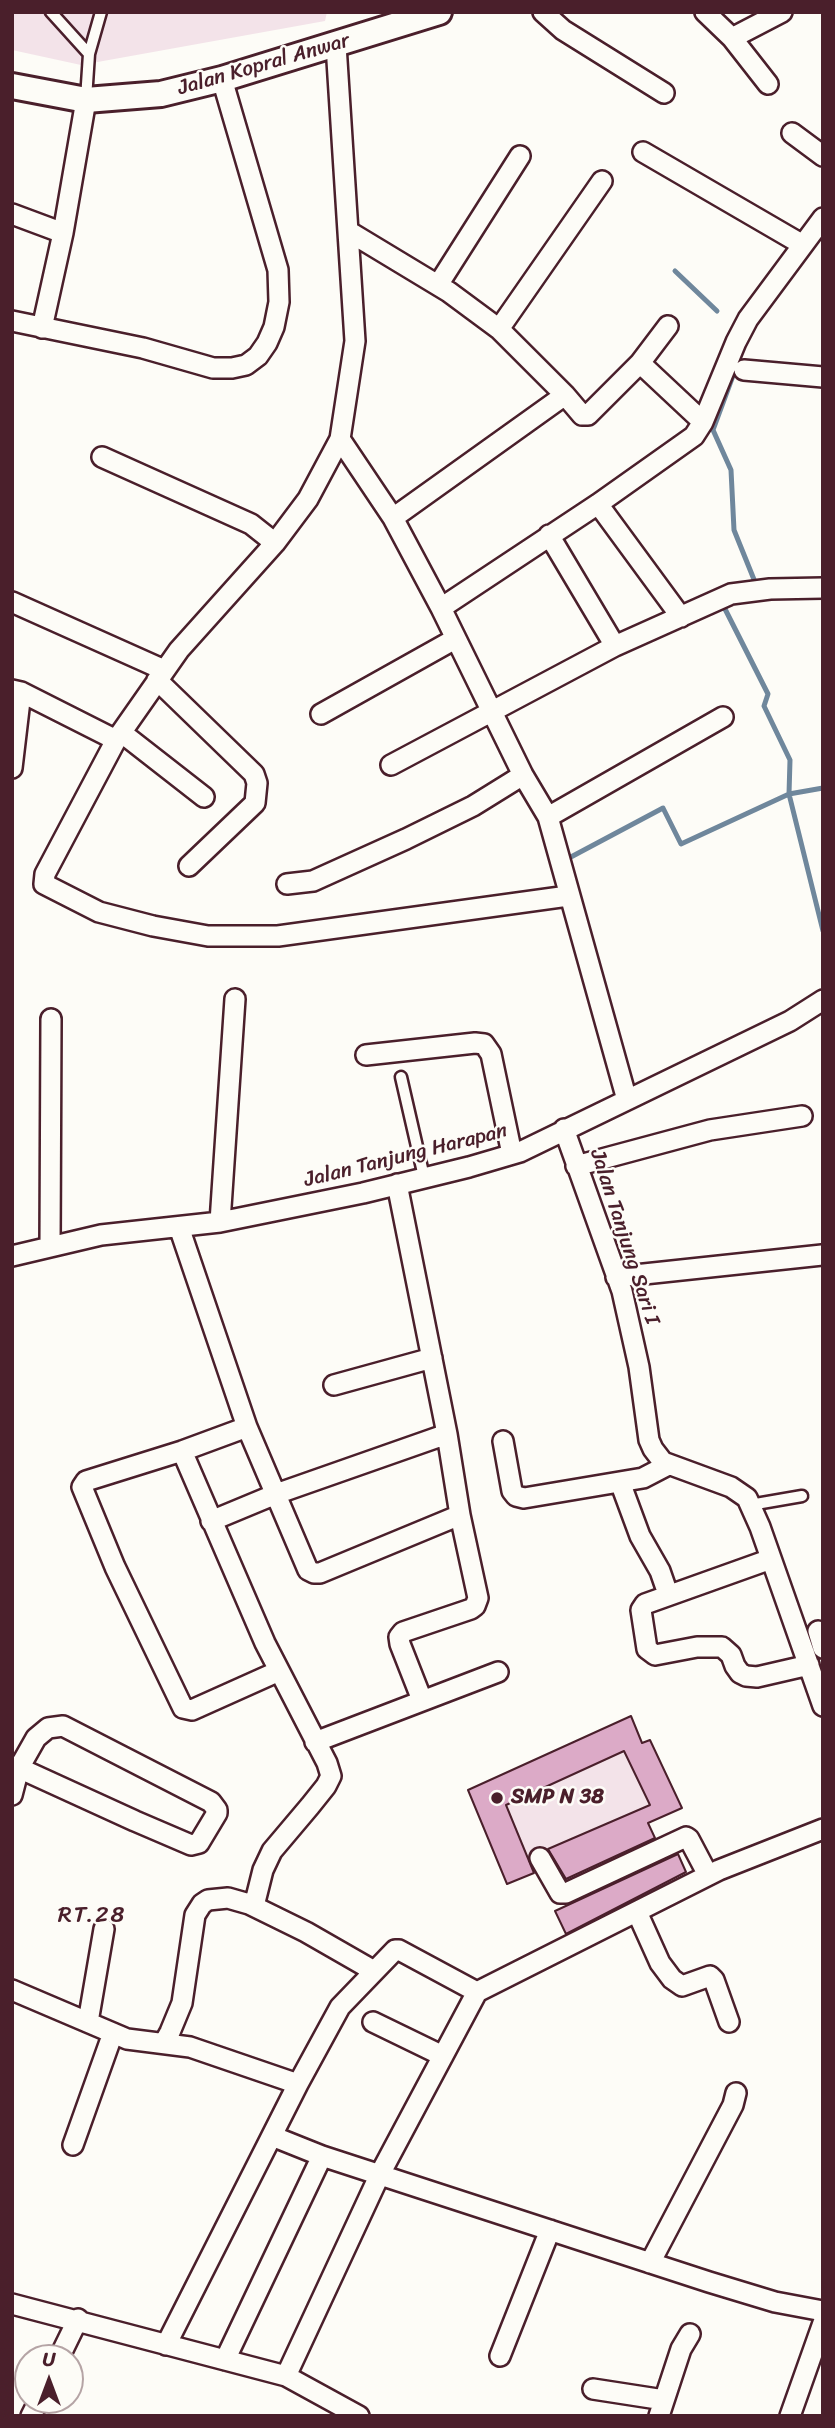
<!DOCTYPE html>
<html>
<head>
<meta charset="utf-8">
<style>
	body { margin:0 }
	#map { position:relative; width:835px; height:2428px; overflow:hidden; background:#fdfcf7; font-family:Sriracha,sans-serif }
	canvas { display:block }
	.frame { position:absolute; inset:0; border:14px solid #4a1f2b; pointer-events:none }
	.north { position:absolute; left:14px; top:2344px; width:70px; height:70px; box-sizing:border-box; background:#fdfcf7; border:2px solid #b5a4a5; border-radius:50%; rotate:0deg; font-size:19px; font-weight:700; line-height:28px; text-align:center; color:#4a1f2b }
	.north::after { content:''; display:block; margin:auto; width:24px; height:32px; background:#4a1f2b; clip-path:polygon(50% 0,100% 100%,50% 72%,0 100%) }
</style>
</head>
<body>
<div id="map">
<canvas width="835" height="2428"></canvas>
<div class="frame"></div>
<div class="north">U</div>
</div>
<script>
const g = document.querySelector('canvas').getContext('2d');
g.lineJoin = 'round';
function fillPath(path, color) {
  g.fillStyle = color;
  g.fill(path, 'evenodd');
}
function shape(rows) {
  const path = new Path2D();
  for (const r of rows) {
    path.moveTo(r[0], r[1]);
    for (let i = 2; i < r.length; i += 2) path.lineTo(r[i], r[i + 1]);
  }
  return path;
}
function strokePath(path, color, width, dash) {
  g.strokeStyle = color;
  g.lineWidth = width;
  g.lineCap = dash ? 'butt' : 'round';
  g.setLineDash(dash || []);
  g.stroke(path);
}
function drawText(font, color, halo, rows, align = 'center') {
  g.font = font + ' Sriracha,sans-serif';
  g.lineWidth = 5;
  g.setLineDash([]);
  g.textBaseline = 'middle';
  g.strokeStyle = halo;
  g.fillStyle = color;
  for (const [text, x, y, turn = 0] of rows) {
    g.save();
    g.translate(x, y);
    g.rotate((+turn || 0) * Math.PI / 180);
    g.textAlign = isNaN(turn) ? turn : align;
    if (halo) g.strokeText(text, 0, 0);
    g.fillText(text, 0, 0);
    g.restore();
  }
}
const built = shape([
	[12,12,327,12,325,21,81,65,12,50],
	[624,1751,650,1806,527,1859,506,1805]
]);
const stream = shape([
	[675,271,717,311],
	[737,365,713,430,731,470,734,530,757,587],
	[723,605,768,694,764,706,790,760,789,794,823,931],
	[569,858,663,808,681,844,789,794,823,788]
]);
const building = shape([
	[631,1716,642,1743,650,1740,682,1808,648,1823,655,1838,566,1879,548,1849,650,1805,624,1751,506,1805,534,1873,507,1884,468,1790,631,1716],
	[678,1854,686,1872,566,1934,555,1911,678,1854]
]);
const service = shape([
	[51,12,89,54],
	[86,99,89,54,101,12],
	[401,1077,424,1177],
	[750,1505,802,1496]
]);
const minor = shape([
	[543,12,563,30,664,93],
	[705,12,732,38,768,84],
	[732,38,782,12],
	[336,45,355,341,340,439,393,518,441,608,523,775,548,817,627,1100],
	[792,133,823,156],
	[643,152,803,245],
	[12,214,63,233],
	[348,231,449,292,499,329,565,395,582,415,588,415,640,363,668,326],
	[438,285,520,156],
	[12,321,143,348,213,368,232,368,246,365,258,356,267,343,274,327,279,302,278,270,222,79],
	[42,328,63,233,86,100],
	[499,329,602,181],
	[640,363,703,422],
	[744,370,823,377],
	[340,439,308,499,275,543,179,650,116,740,45,874,44,884,99,912,153,926,208,936,278,936,568,896],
	[102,457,251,524,275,543],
	[598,504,681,617],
	[393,518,565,395],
	[549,535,615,646],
	[12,602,164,670],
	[441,608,598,504,694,436,703,422,736,342,748,319,823,218],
	[157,680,254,774,257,783,255,803,189,866],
	[12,690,21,692,116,740],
	[321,714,455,639],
	[122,733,204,797],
	[391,765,615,646,731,594,770,589,823,588],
	[12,768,21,692],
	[548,817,723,717],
	[287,884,313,881,406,839,473,806,523,775],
	[366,1055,475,1043,484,1044,491,1054,512,1154],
	[564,1129,622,1291,639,1367,649,1440,653,1449,663,1462,731,1487,747,1498,760,1527,823,1706],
	[576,1166,710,1130,802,1116],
	[220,1222,235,999],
	[179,1227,247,1427,308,1570,314,1573,320,1573,460,1515],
	[50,1247,51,1019],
	[12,1256,101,1235,220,1222,363,1193,469,1167,520,1152,790,1021,823,1000],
	[616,1277,822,1255],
	[334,1385,432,1358],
	[247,1427,182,1451,86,1481,82,1487,115,1567,183,1708,192,1710,279,1671],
	[503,1441,512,1491,516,1496,524,1498,643,1478,668,1465],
	[182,1451,265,1643,327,1763,331,1776,326,1786,310,1806,272,1851,263,1870,254,1906],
	[620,1482,640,1536,660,1571,668,1594],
	[211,1521,276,1494,447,1434,397,1184],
	[771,1559,645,1604,641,1610,647,1649,655,1655,697,1647,722,1647,731,1655,735,1666,740,1673,746,1676,757,1677,809,1665],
	[818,1631,823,1648],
	[422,1700,400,1644,399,1637,403,1632,471,1609,475,1606,478,1598,460,1515,447,1434],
	[315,1742,498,1672],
	[12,1766,19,1768,135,1821,191,1845,199,1843,217,1813,217,1810,211,1802,63,1726,48,1728,36,1738,19,1768,12,1795],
	[540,1858,560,1893,566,1893,686,1837,689,1839,708,1875],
	[637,1912,660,1963,672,1979,682,1986,710,1976,714,1980,729,2022],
	[12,1990,127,2039,190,2047,298,2084],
	[88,2022,104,1929],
	[373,2022,443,2056],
	[164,2043,170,2032,182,2003,195,1915,202,1904,208,1900,228,1898,249,1904,306,1932,374,1971],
	[272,2136,322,2156,709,2282,775,2302,823,2311],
	[73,2145,113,2033],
	[650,2263,733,2105,736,2093],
	[12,2304,286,2376,359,2416],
	[166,2345,298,2084,340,2007,395,1950,399,1950,477,1992],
	[500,2356,550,2230],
	[59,2358,78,2319],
	[225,2360,322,2156],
	[286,2376,380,2174,477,1992,719,1870,823,1829],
	[593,2389,664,2400],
	[31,2416,39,2400],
	[659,2416,681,2349,690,2334],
	[790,2416,823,2323]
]);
const tertiary = shape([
	[12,86,86,100,161,94,222,79,439,12]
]);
const markers = [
	[497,1798,7,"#4a1f2b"]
];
const streetNames = [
	["Jalan Kopral Anwar",264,65,-16],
	["Jalan Tanjung Harapan",406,1156,-14],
	["Jalan Tanjung Sari I",624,1237,72]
];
const poiNames = [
	["SMP N 38",511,1798]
];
const neighbourhoodNames = [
	["RT.28",92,1916]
];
fillPath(built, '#f3e3e9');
strokePath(stream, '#6f879c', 5);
fillPath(building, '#dcaac7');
strokePath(building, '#4a1f2b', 2);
strokePath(service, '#4a1f2b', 15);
strokePath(minor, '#4a1f2b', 24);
strokePath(tertiary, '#4a1f2b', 30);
strokePath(service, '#fdfcf7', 10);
strokePath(minor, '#fdfcf7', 19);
strokePath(tertiary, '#fdfcf7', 24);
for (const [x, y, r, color] of markers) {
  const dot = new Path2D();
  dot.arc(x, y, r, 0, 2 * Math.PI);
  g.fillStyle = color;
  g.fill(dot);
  strokePath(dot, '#fdfcf7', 2.5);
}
drawText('21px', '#4a1f2b', '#fdfcf7', streetNames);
drawText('bold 21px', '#4a1f2b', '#fdfcf7', poiNames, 'left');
g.letterSpacing = '2px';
drawText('23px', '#4a1f2b', '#fdfcf7', neighbourhoodNames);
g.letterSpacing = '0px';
</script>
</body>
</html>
